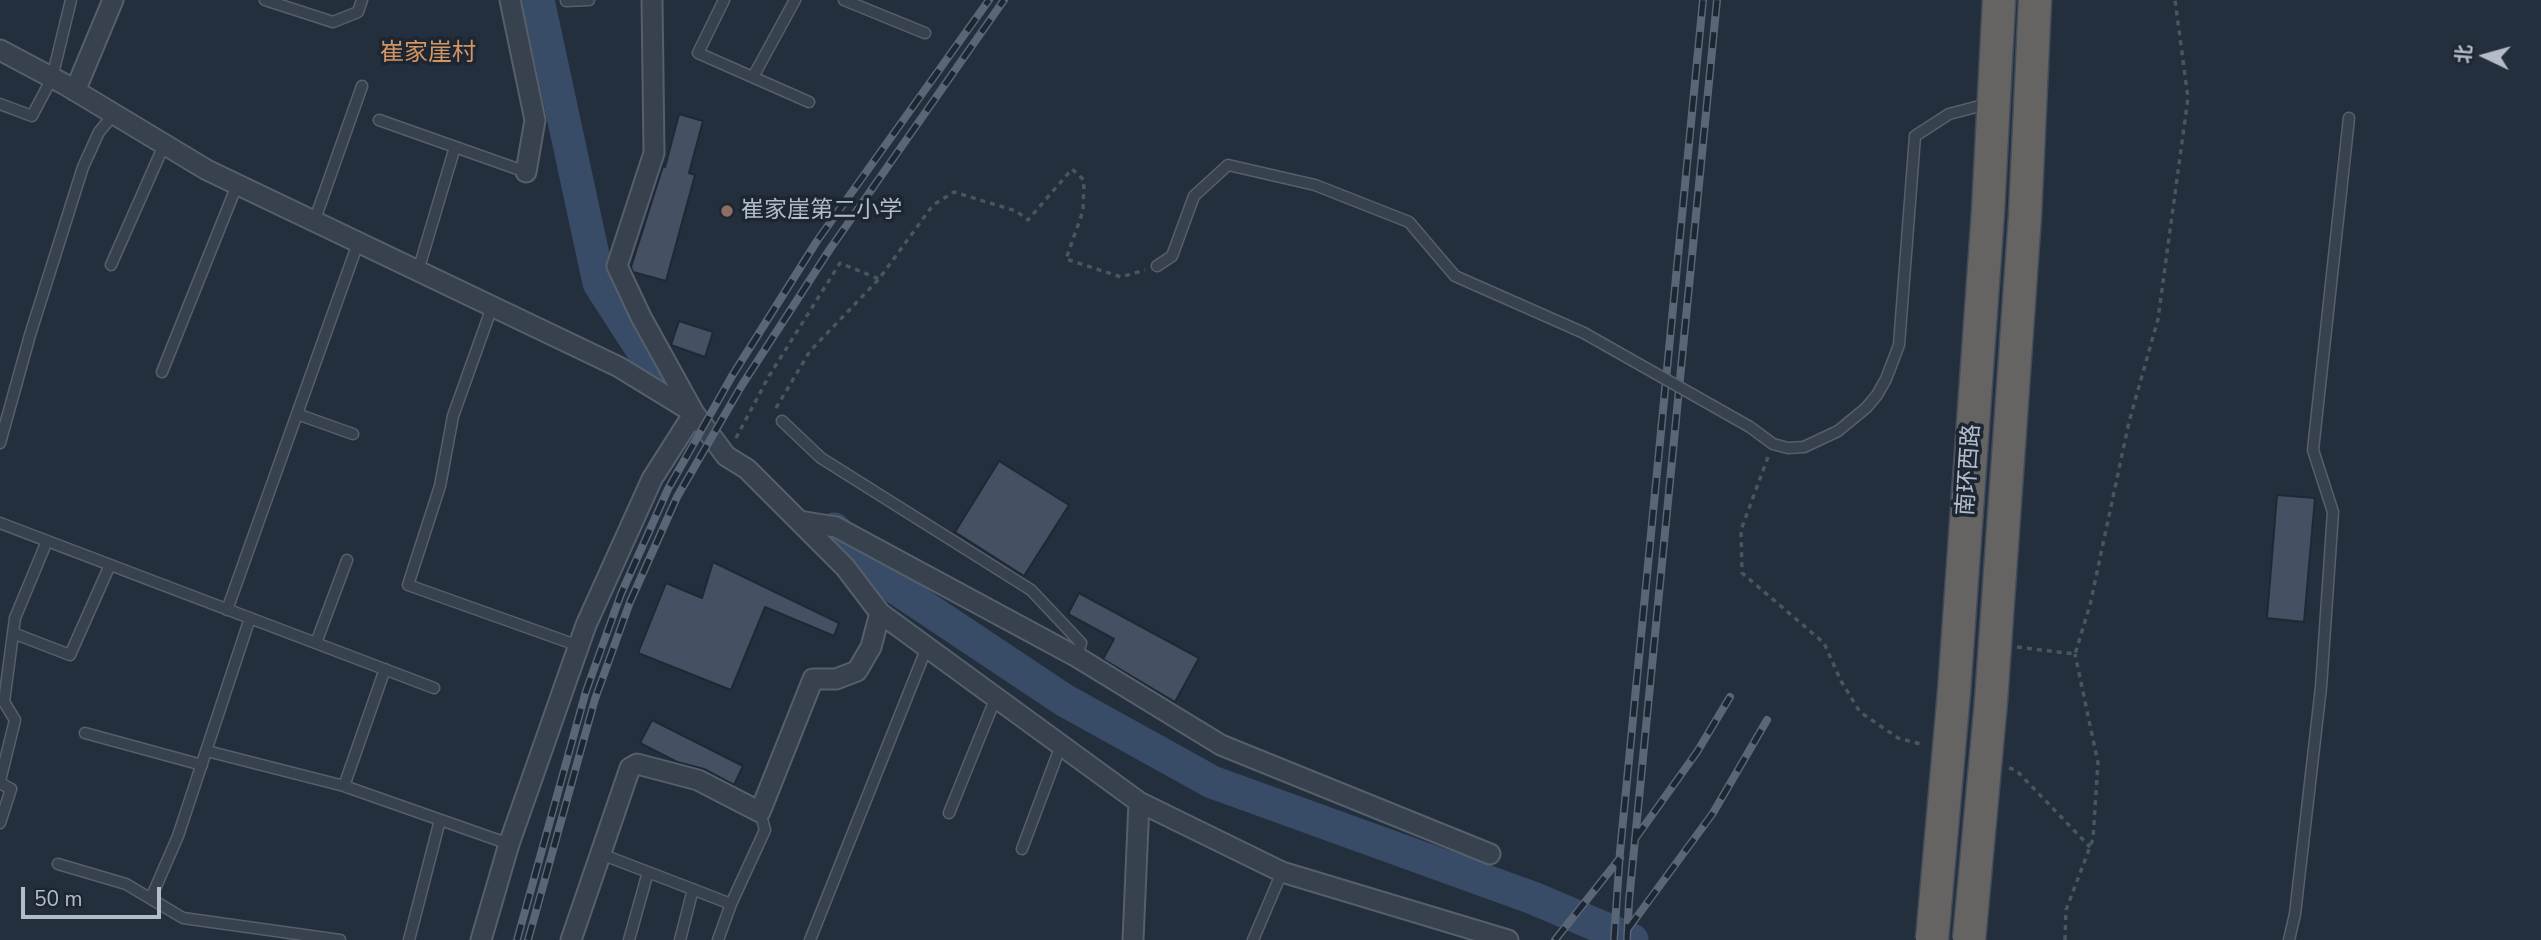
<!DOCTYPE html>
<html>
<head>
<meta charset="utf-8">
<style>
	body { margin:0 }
	#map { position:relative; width:2541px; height:940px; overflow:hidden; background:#242f3e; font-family:"Nunito Sans","Noto Sans SC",sans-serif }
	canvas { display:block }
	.north { position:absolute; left:2450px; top:21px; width:70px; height:70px; -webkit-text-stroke:5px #1d2633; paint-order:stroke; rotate:275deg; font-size:19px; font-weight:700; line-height:28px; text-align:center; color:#b4bcc9 }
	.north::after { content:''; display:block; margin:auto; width:24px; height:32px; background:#b4bcc9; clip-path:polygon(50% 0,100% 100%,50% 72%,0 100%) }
	.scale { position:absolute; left:21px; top:887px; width:140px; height:32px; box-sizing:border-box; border:4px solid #b4bcc9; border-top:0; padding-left:9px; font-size:21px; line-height:24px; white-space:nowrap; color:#b4bcc9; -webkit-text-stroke:5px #1d2633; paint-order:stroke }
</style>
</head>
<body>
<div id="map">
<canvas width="2541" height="940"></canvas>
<div class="north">北</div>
<div class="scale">50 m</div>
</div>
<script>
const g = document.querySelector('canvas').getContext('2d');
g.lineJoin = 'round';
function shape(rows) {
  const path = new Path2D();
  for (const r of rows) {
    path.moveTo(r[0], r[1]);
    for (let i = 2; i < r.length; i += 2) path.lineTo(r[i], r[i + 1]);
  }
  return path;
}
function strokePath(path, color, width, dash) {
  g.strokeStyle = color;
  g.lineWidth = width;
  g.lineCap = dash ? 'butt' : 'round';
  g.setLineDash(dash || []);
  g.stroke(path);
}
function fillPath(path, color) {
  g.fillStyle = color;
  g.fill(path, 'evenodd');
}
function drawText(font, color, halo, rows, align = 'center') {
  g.font = font + ' "Nunito Sans","Noto Sans SC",sans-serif';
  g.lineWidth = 7;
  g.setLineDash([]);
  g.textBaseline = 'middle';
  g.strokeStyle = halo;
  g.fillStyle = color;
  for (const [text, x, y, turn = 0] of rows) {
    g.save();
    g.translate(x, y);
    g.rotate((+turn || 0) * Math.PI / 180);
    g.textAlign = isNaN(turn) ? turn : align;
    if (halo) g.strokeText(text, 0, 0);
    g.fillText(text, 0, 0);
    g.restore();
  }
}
const river = shape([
	[538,0,599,283,657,373],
	[834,529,896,588,1064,700,1212,782,1533,898,1632,940]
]);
const building = shape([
	[679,114,703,121,689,173,695,175,666,281,633,272,631,267,663,166,665,167,679,114],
	[679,321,713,332,705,357,671,345,679,321],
	[999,461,1069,505,1024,576,955,532,999,461],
	[2277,495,2315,498,2304,622,2267,618,2277,495],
	[713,562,839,623,834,636,765,607,731,690,638,653,666,583,702,598,713,562],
	[1079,593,1199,658,1175,702,1103,659,1114,639,1068,614,1079,593],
	[652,720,743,766,734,785,704,769,677,762,640,743,652,720]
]);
const path = shape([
	[776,408,810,351,879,279,933,205,954,192,1016,211,1028,220,1072,169,1084,180,1083,211,1066,259,1121,277,1145,270],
	[736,438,769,376,840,263,879,279],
	[1768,457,1741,530,1742,573,1824,643,1841,681,1860,712,1898,738,1924,745],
	[2017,647,2075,654,2090,605,2129,422,2158,319,2188,98,2175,0],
	[2009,768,2016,770,2090,847],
	[2065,940,2066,910,2093,839,2098,763,2075,654]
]);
const service = shape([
	[265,0,333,22,358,12,362,0],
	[724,0,698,53,809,102],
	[844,0,925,33],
	[566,1,589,0],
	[753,77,795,0],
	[0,104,32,116,52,78,71,0],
	[379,120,526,172],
	[314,222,362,86],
	[111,265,164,145],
	[1157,266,1172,256,1194,196,1228,165,1315,185,1409,222,1455,276,1584,333],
	[418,271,455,147],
	[492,307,453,416,440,486,408,585,579,646],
	[162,372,237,185],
	[297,414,353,434],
	[782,421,821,458,1031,590,1081,643,1077,657],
	[1750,427,1773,444,1788,448,1804,447,1838,431,1866,408,1877,395,1886,379,1899,345,1915,136,1949,114,1991,103],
	[0,443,30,335,83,167,99,132,114,114],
	[0,523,434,688],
	[227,610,358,243],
	[13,633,70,655,110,565],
	[316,643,347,560],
	[85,733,202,765],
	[207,751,344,786,509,844],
	[0,781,15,720,4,702,15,618,47,541],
	[0,783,11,789,0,823],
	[344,786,385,669],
	[949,813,996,697],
	[1022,849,1061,745],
	[601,854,731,904],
	[58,864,126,884,183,918,340,940],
	[151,898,178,836,250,618],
	[409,940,440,820],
	[629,940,648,872],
	[680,940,693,889],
	[718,940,731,904,765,830,760,812],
	[810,940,927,647],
	[1253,940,1282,872],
	[2289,940,2295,914,2321,687,2333,512,2313,450,2349,118]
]);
const minor = shape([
	[510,0,535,120,526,172],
	[0,50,64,84,207,170,619,367,694,413,726,456,747,469,845,567,880,613,1139,802,1282,872,1508,940],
	[75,91,113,0],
	[799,521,836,527,1077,657,1221,745,1490,854],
	[481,940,509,844,586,625,652,479,694,413,641,317,617,266,654,153,652,0],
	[571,940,630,768,637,764,698,780,760,812,813,679,836,679,857,671,871,647,880,613],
	[1133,940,1139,802]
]);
const trunk = shape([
	[1954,692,1988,212,1999,0],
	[1991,701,2025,215,2035,0]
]);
const rail = shape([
	[1635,839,1697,752,1730,697],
	[1628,929,1713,813,1767,720],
	[517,940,586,691,621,594,668,489,732,376,817,241,989,0],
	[528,940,595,699,630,602,677,497,742,385,830,249,1004,0],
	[1555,940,1620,858],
	[1614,940,1620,852,1703,0],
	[1627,940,1629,901,1717,0]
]);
const serviceBridge = shape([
	[1584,333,1750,427]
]);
const trunkBridge = shape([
	[1932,940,1954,692],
	[1969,940,1991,701]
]);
const markers = [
	[727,211,7,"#8d6e63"]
];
const poiNames = [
	["崔家崖第二小学",741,211]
];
const streetNames = [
	["南环西路",1970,470,-86]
];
const neighbourhoodNames = [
	["崔家崖村",428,54]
];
strokePath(river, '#394c67', 33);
fillPath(building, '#455162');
strokePath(building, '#1f2835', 2);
strokePath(service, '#565f6c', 13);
strokePath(minor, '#565f6c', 23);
strokePath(trunk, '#434c59', 35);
strokePath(path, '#44595c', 3.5, [5, 5]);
strokePath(service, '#38414e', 10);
strokePath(minor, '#38414e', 19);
strokePath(trunk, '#656462', 32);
strokePath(rail, '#5a6575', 8);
strokePath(rail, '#1d2633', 5, [16]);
strokePath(serviceBridge, '#565f6c', 13, []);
strokePath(trunkBridge, '#434c59', 35, []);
strokePath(serviceBridge, '#38414e', 10);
strokePath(trunkBridge, '#656462', 32);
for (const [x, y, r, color] of markers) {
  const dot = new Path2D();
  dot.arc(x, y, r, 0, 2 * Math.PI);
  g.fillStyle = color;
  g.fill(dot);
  strokePath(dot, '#1d2633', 2.5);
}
drawText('23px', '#b4bcc9', '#1d2633', poiNames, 'left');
drawText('23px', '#b4bcc9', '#1d2633', streetNames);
drawText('24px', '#d59563', '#1d2633', neighbourhoodNames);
</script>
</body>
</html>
